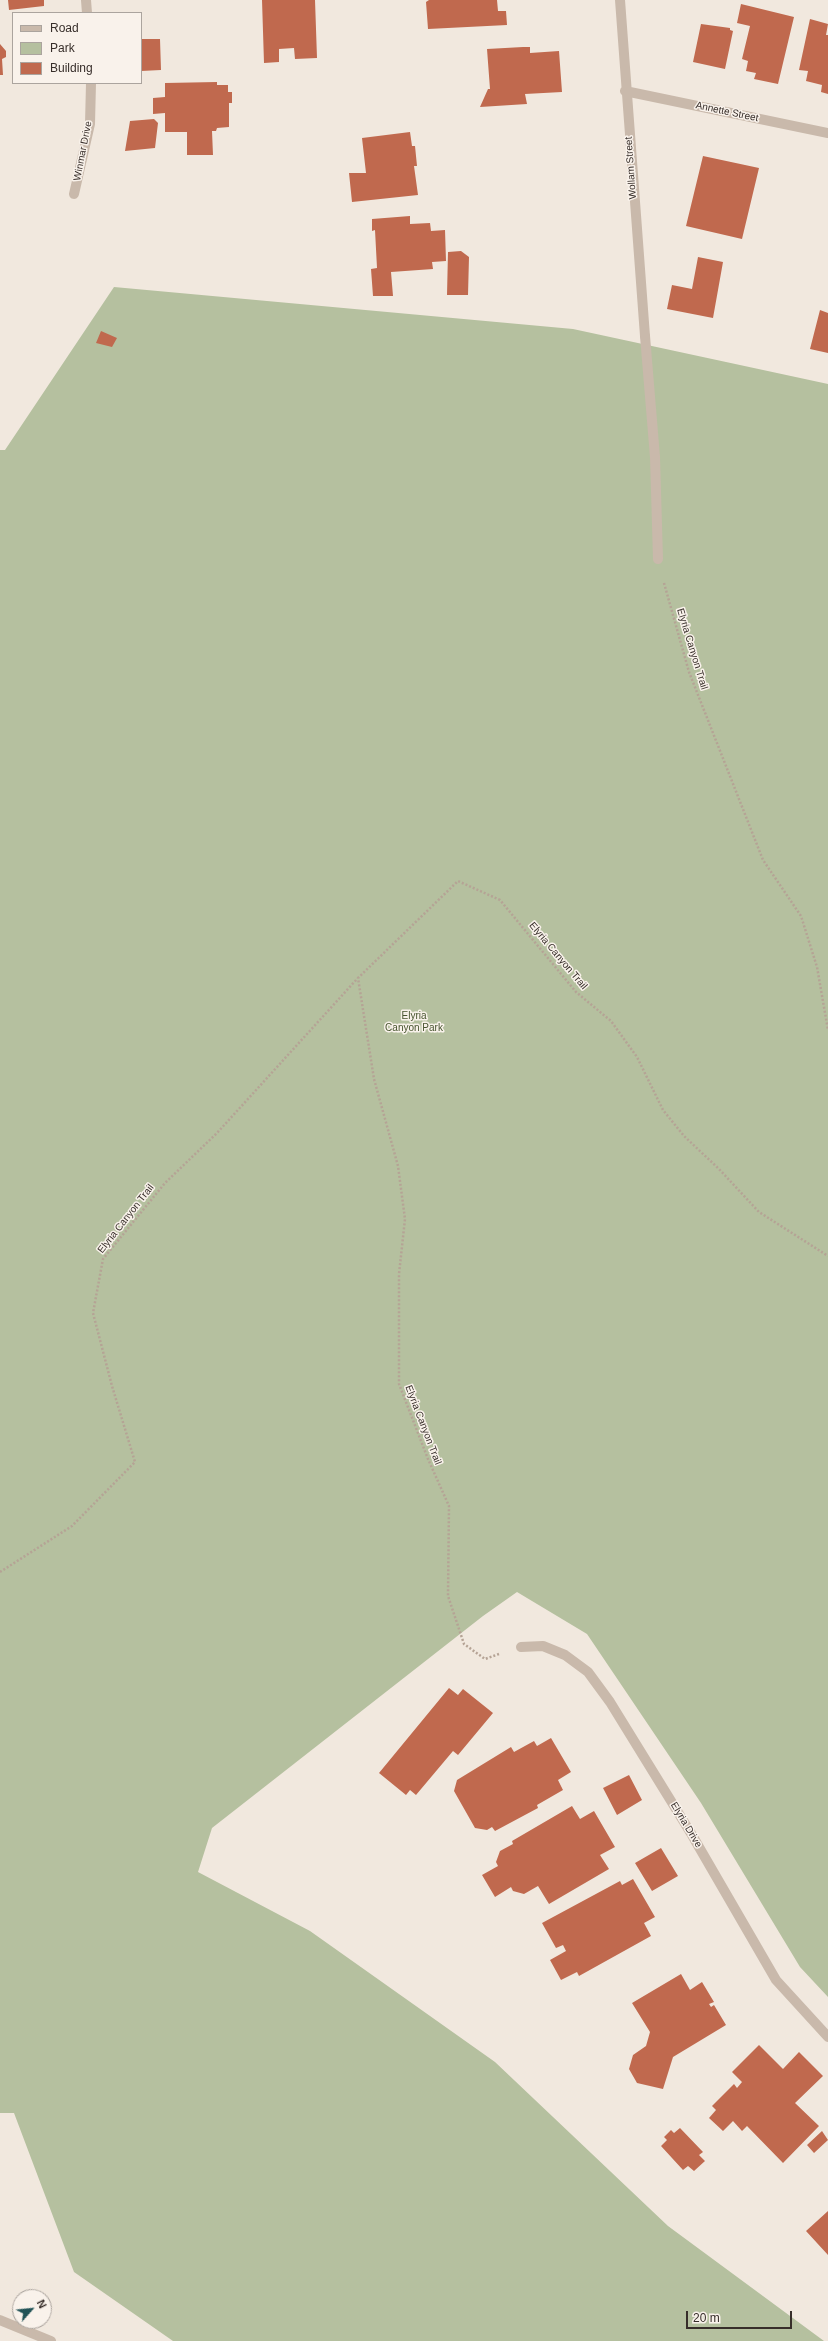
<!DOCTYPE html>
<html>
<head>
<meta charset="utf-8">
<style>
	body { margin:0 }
	#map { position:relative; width:828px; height:2341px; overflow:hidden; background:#f1e8de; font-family:Helvetica,sans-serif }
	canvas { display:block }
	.legend { position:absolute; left:12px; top:12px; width:130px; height:72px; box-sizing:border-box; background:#f9f2eb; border:1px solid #aba49e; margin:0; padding:5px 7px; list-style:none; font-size:12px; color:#372e2a }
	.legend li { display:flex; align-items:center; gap:8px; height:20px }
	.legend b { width:20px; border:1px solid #aba49e }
	.north { position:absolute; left:12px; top:2289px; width:40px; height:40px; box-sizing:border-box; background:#f9f2eb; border:1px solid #aba49e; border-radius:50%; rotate:63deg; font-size:11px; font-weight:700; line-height:16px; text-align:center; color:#372e2a }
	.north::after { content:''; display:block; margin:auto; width:14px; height:18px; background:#215357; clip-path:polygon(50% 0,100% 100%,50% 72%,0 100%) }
	.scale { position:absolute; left:686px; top:2311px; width:106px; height:18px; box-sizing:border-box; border:2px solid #372e2a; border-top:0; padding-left:5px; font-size:12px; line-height:14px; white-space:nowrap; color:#372e2a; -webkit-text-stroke:3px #f9f2eb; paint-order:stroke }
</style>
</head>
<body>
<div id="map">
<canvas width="828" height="2341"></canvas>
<ul class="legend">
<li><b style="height:5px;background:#c9b9ab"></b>Road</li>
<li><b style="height:11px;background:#b5c09f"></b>Park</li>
<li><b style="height:11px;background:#c0694e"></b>Building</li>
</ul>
<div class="north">N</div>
<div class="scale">20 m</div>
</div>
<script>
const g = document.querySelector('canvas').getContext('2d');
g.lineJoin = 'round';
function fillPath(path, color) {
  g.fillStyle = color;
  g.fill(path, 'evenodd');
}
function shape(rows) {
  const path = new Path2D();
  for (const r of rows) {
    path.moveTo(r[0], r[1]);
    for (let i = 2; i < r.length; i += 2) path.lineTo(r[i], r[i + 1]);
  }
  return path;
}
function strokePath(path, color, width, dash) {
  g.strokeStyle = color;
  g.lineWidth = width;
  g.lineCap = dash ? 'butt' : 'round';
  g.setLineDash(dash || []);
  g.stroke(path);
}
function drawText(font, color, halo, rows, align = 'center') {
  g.font = font + ' Helvetica,sans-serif';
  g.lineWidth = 3;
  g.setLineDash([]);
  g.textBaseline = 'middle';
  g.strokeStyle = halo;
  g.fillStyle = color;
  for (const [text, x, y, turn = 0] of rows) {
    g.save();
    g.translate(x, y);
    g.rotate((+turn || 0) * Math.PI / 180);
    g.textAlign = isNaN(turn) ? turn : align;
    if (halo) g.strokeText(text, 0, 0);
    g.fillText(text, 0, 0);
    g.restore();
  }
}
const green = shape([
	[114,287,573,329,828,384,828,1997,800,1967,701,1803,587,1634,517,1592,483,1616,212,1828,198,1872,310,1931,495,2062,668,2226,824,2341,173,2341,74,2272,14,2113,0,2113,0,450,5,450]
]);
const building = shape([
	[8,0,44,0,44,6,9,10],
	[262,0,315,0,317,58,295,59,294,48,279,49,279,62,264,63],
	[429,0,497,0,498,11,506,11,507,25,428,29,426,2],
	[741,4,794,17,778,84,754,79,756,73,746,71,748,61,742,59,750,26,737,23],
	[810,19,828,24,826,35,828,35,828,94,821,92,822,85,806,81,808,71,799,70],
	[701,24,730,28,730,30,733,31,725,69,693,62],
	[141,39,160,39,161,70,141,71],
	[0,44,6,51,6,57,2,59,3,75,0,75],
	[523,47,530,47,530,53,559,51,562,92,525,94,527,104,480,107,488,89,490,89,487,49],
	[217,82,217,85,228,85,228,92,232,92,232,103,229,103,229,127,217,128,216,131,212,131,213,155,187,155,187,132,165,132,165,113,153,114,153,98,165,97,165,83],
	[154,119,158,123,155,148,125,151,130,121],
	[410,132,412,146,415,146,417,166,414,166,418,195,352,202,349,173,366,173,362,138],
	[703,156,759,168,742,239,686,226],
	[410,216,410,224,430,223,431,231,445,230,446,261,432,262,433,269,391,272,393,296,373,296,371,269,377,268,375,230,372,231,372,219],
	[461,251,469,257,468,295,447,295,448,252],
	[698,257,723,262,713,318,667,309,672,285,692,289],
	[820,310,828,313,828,353,810,349],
	[101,331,117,338,112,347,96,343],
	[449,1688,458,1695,463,1689,493,1713,458,1755,453,1751,416,1795,410,1790,406,1795,379,1773],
	[551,1738,571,1772,558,1780,563,1790,537,1805,538,1808,495,1831,492,1827,487,1830,475,1828,454,1791,457,1780,511,1747,514,1752,534,1741,537,1746],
	[629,1775,642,1800,617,1815,603,1788],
	[572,1806,580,1819,594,1811,615,1847,600,1855,609,1869,549,1904,538,1886,524,1894,513,1891,511,1887,495,1897,482,1875,498,1866,496,1862,500,1851,513,1844,512,1841],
	[661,1848,678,1876,652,1891,635,1863],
	[633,1879,655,1917,644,1923,651,1936,579,1976,577,1972,561,1980,550,1960,566,1951,563,1945,556,1948,542,1923,620,1881,622,1885],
	[681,1974,690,1990,702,1982,714,2002,709,2004,711,2007,714,2005,726,2025,673,2057,663,2089,637,2083,629,2069,633,2055,646,2046,650,2032,632,2003],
	[759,2045,783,2069,799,2052,823,2076,795,2103,819,2126,783,2163,747,2126,742,2131,733,2121,723,2131,709,2118,716,2110,712,2106,734,2084,737,2088,742,2082,732,2072],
	[680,2128,703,2152,699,2155,705,2161,694,2171,688,2166,683,2170,661,2146,667,2140,664,2137,671,2130,674,2133],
	[822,2131,828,2140,814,2153,807,2145],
	[828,2211,828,2255,806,2231]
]);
const path = shape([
	[664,583,689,672,763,860,801,916,817,967,828,1030],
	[0,1572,72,1526,135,1462,112,1386,93,1313,103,1259,165,1183,217,1133,357,979],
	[499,1654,485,1659,464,1644,448,1596,449,1506,428,1459,399,1384,399,1274,405,1219,398,1166,374,1079,358,978,458,881,500,900,576,992,611,1021,637,1057,663,1110,684,1136,719,1169,759,1212,828,1256]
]);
const service = shape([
	[645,336,655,457,658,559]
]);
const minor = shape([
	[86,0,87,13],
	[620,0,645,336],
	[625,91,828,133],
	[74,194,90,124,91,83],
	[521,1647,543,1646,565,1655,588,1672,610,1702,692,1835,776,1980,828,2037],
	[0,2320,51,2341]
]);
const streetNames = [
	["Annette Street",727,112,12],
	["Winmar Drive",83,151,-79],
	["Wollam Street",631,168,-94],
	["Elyria Canyon Trail",692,649,73],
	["Elyria Canyon Trail",558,956,50],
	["Elyria Canyon Trail",126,1219,-52],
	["Elyria Canyon Trail",423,1425,69],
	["Elyria Drive",686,1825,59]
];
const parkNames = [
	["Elyria",414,1016],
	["Canyon Park",414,1028]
];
fillPath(green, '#b5c09f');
fillPath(building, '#c0694e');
strokePath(path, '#b5a395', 2.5, [2, 2]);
strokePath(service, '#c9b9ab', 10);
strokePath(minor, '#c9b9ab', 10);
drawText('10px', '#372e2a', '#f9f2eb', streetNames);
drawText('10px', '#47542f', '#f9f2eb', parkNames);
</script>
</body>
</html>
